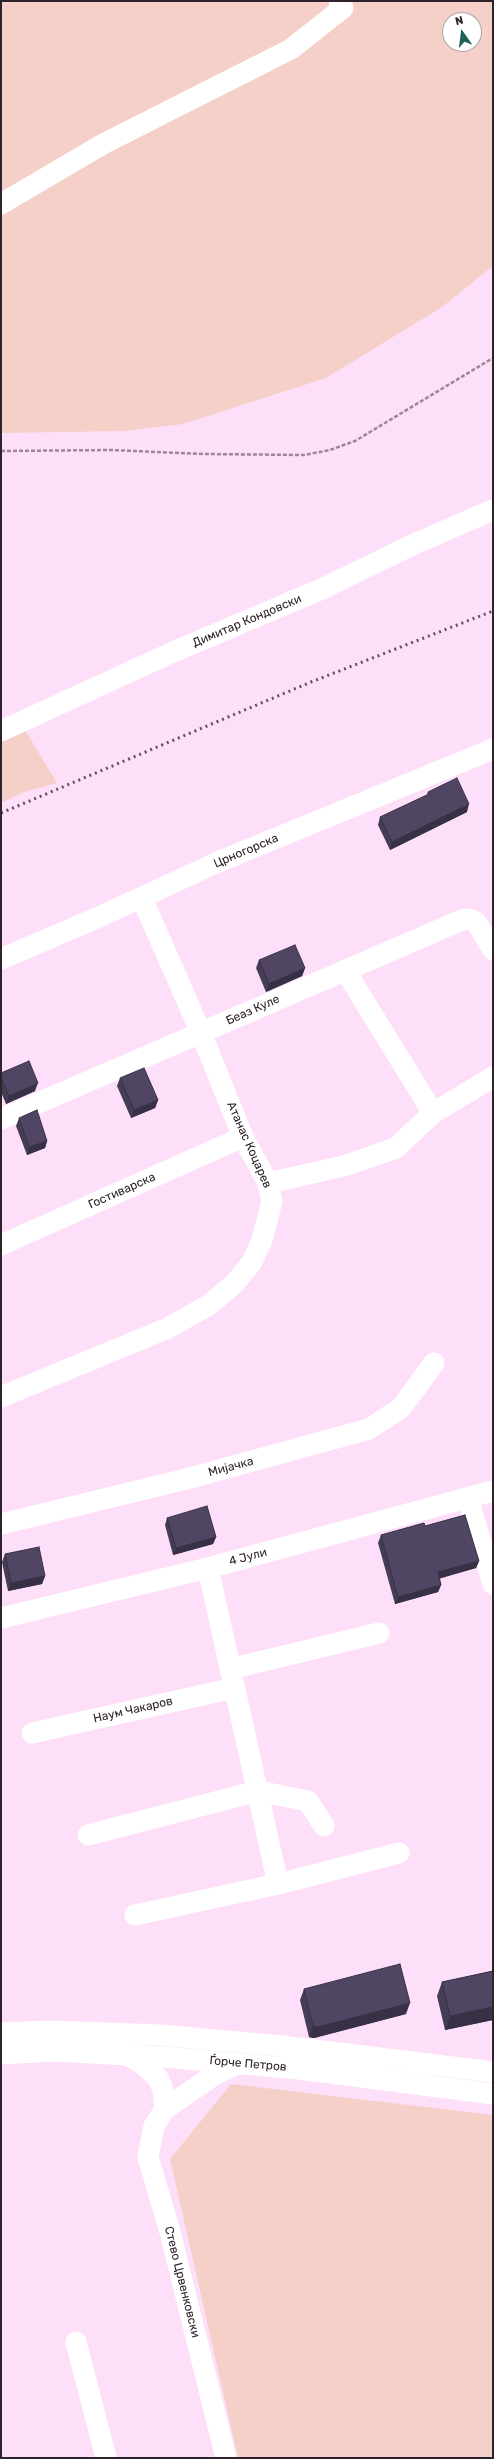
<!DOCTYPE html>
<html>
<head>
<meta charset="utf-8">
<style>
	body { margin:0 }
	#map { position:relative; width:494px; height:2459px; overflow:hidden; background:#fedff9; font-family:Rubik,sans-serif }
	canvas { display:block }
	.frame { position:absolute; inset:0; border:2px solid #2e222c; pointer-events:none }
	.north { position:absolute; left:442px; top:12px; width:40px; height:40px; box-sizing:border-box; background:#fff; border:1px solid #aba7ab; border-radius:50%; rotate:346deg; font-size:11px; font-weight:700; line-height:16px; text-align:center; color:#2e222c }
	.north::after { content:''; display:block; margin:auto; width:14px; height:18px; background:#1c6458; clip-path:polygon(50% 0,100% 100%,50% 72%,0 100%) }
</style>
</head>
<body>
<div id="map">
<canvas width="494" height="2459"></canvas>
<div class="frame"></div>
<div class="north">N</div>
</div>
<script>
const g = document.querySelector('canvas').getContext('2d');
g.lineJoin = 'round';
function fillPath(path, color) {
  g.fillStyle = color;
  g.fill(path, 'evenodd');
}
function shape(rows) {
  const path = new Path2D();
  for (const r of rows) {
    path.moveTo(r[0], r[1]);
    for (let i = 2; i < r.length; i += 2) path.lineTo(r[i], r[i + 1]);
  }
  return path;
}
function strokePath(path, color, width, dash) {
  g.strokeStyle = color;
  g.lineWidth = width;
  g.lineCap = dash ? 'butt' : 'round';
  g.setLineDash(dash || []);
  g.stroke(path);
}
function drawText(font, color, halo, rows, align = 'center') {
  g.font = font + ' Rubik,sans-serif';
  g.lineWidth = 4;
  g.setLineDash([]);
  g.textBaseline = 'middle';
  g.strokeStyle = halo;
  g.fillStyle = color;
  for (const [text, x, y, turn = 0] of rows) {
    g.save();
    g.translate(x, y);
    g.rotate((+turn || 0) * Math.PI / 180);
    g.textAlign = isNaN(turn) ? turn : align;
    if (halo) g.strokeText(text, 0, 0);
    g.fillText(text, 0, 0);
    g.restore();
  }
}
const green = shape([
	[1,1,493,1,493,266,442,307,326,378,183,424,125,431,1,433],
	[450,20,474,20,474,44,450,44],
	[22,725,57,783,24,792,1,803,1,735],
	[231,2084,493,2115,493,2458,238,2458,170,2159]
]);
const path = shape([
	[1,451,112,450,203,454,304,455,330,450,355,441,493,358]
]);
const minor = shape([
	[1,204,103,144,291,49,343,8,339,1],
	[1,731,173,652,324,588,412,545,493,510],
	[1,959,99,917,218,862,493,749],
	[345,970,433,1113],
	[1,1119,462,920,469,919,476,922,493,950],
	[268,1183,344,1166,396,1148,433,1113,493,1077],
	[1,1245,243,1137],
	[1,1397,168,1328,209,1305,235,1283,252,1262,262,1240,272,1201,268,1183,243,1137,201,1033,142,898],
	[468,1498,493,1584],
	[1,1524,190,1478,369,1429,401,1408,434,1363],
	[208,1568,278,1884],
	[1,1618,208,1568,493,1491],
	[230,1669,379,1633],
	[32,1733,234,1688],
	[88,1835,258,1791,308,1801,324,1826],
	[135,1915,278,1884,399,1853],
	[1,2033,50,2031,160,2035,282,2046,493,2072],
	[1,2054,55,2051,164,2057,299,2069,493,2094],
	[128,2056,143,2064,158,2078,163,2090,165,2109],
	[76,2342,106,2458],
	[226,2458,170,2232,148,2157,154,2126,165,2109,214,2075,238,2064]
]);
const rail = shape([
	[1,813,311,682,493,611]
]);
const wall = shape([
	[428,792,467,812,390,850,378,825,380,817,427,795],
	[259,960,305,968,302,976,266,992,256,968],
	[1,1073,35,1091,6,1104,1,1092],
	[120,1078,158,1100,155,1108,131,1118,117,1086],
	[19,1118,47,1141,45,1148,27,1155,16,1126],
	[167,1518,216,1537,213,1544,173,1555,165,1525],
	[425,1526,479,1561,476,1568,439,1578,441,1585,438,1592,395,1604,378,1543,381,1535],
	[5,1554,45,1576,42,1584,8,1591,2,1562],
	[493,1971,493,2020,445,2030,437,1996,442,1982],
	[304,1989,406,2014,314,2038,309,2037,300,2000]
]);
const shadedWall = shape([
	[469,804,467,812,390,850,392,842],
	[305,968,302,976,266,992,269,984],
	[38,1083,35,1091,6,1104,9,1096],
	[158,1100,155,1108,131,1118,134,1110],
	[47,1141,45,1148,27,1155,29,1147],
	[216,1537,213,1544,173,1555,176,1548],
	[479,1561,476,1568,435,1580,438,1572],
	[45,1576,42,1584,8,1591,11,1583],
	[441,1585,438,1592,395,1604,398,1597],
	[410,2003,406,2014,314,2038,309,2037,313,2026],
	[493,2007,493,2020,445,2030,450,2016]
]);
const building = shape([
	[457,778,469,804,392,842,380,817,429,794,428,792,457,778],
	[295,945,305,968,269,984,259,960,295,945],
	[29,1061,38,1083,9,1096,1,1077,1,1073,29,1061],
	[144,1068,158,1100,134,1110,120,1078,144,1068],
	[37,1110,47,1141,29,1147,19,1118,37,1110],
	[207,1506,216,1537,176,1548,167,1518,207,1506],
	[465,1515,479,1561,438,1572,441,1585,398,1597,381,1535,424,1523,425,1526,465,1515],
	[39,1547,45,1576,11,1583,5,1554,39,1547],
	[400,1964,410,2003,318,2027,313,2026,304,1989,400,1964],
	[493,1971,493,2007,450,2016,442,1982,493,1971]
]);
const streetNames = [
	["Димитар Кондовски",247,621,-23],
	["Црногорска",246,851,-23],
	["Беаз Куле",253,1010,-24],
	["Атанас Коцарев",249,1145,66],
	["Гостиварска",122,1191,-24],
	["Мијачка",231,1467,-15],
	["4 Јули",248,1557,-15],
	["Наум Чакаров",133,1710,-13],
	["Ѓорче Петров",248,2064,5],
	["Стево Црвенковски",182,2282,76]
];
fillPath(green, '#f4d0c9');
strokePath(path, '#9c8698', 2.5, [4, 2]);
strokePath(minor, '#fff', 21);
strokePath(rail, '#60505e', 3, [2, 4]);
fillPath(wall, '#453c55');
fillPath(shadedWall, '#383145');
fillPath(building, '#504663');
strokePath(building, '#383145', 1);
drawText('12px', '#2e222c', '#fff', streetNames);
</script>
</body>
</html>
